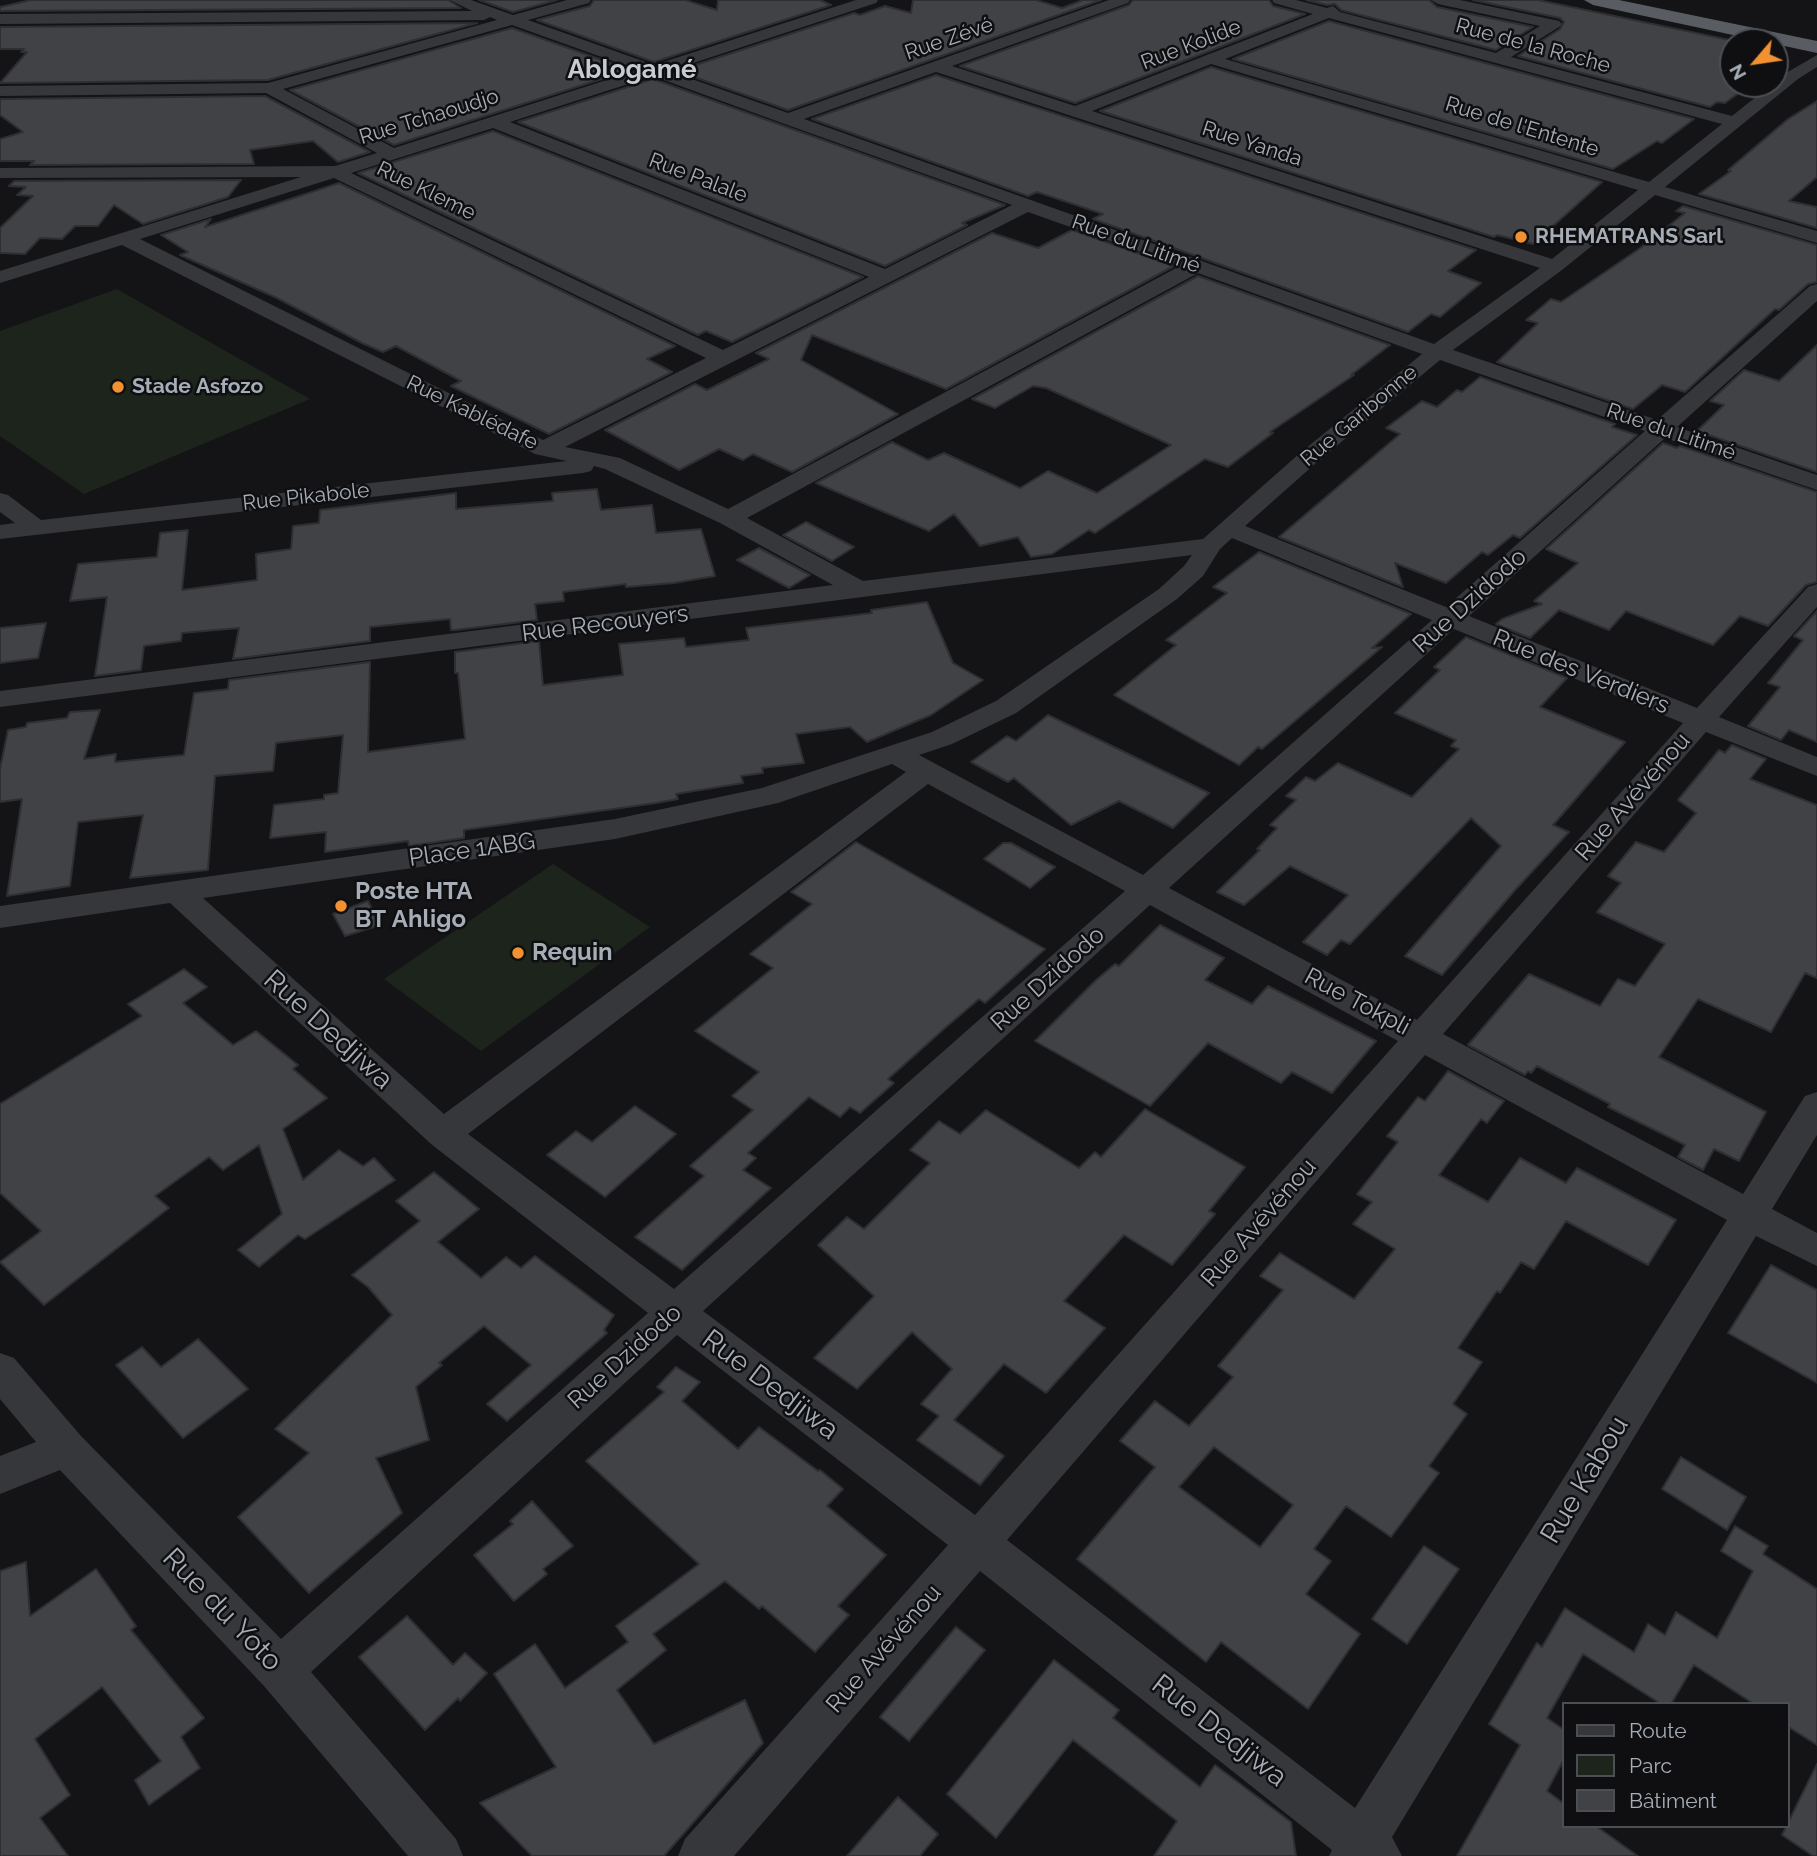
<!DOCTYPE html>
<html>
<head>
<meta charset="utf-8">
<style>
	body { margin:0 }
	#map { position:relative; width:1817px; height:1856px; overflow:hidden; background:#141416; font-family:Raleway,sans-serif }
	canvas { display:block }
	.legend { position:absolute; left:1562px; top:1702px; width:228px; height:126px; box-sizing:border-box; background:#0f0f11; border:2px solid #4b4e53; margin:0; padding:9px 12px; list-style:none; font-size:21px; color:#a6adb6 }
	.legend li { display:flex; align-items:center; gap:14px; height:35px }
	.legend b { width:35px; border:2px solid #4b4e53 }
	.north { position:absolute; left:1719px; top:28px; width:70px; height:70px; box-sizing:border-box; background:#0f0f11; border:2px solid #4b4e53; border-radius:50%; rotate:241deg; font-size:19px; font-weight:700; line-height:28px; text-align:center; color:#a6adb6 }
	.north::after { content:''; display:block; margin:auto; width:24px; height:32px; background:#f29130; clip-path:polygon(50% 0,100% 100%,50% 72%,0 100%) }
</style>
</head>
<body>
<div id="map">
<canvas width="1817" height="1856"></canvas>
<ul class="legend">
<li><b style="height:9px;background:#35373b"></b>Route</li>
<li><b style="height:19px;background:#1c241c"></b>Parc</li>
<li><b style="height:19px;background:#404246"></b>Bâtiment</li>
</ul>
<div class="north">N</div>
</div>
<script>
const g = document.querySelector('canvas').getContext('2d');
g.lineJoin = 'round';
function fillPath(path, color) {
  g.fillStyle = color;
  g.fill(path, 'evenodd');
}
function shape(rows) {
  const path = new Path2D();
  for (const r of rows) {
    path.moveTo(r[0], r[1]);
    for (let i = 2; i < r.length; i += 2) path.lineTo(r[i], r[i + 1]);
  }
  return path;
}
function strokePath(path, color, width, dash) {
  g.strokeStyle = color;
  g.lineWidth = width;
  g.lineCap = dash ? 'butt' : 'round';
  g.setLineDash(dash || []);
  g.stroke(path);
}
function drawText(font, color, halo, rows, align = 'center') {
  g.font = font + ' Raleway,sans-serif';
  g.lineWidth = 5;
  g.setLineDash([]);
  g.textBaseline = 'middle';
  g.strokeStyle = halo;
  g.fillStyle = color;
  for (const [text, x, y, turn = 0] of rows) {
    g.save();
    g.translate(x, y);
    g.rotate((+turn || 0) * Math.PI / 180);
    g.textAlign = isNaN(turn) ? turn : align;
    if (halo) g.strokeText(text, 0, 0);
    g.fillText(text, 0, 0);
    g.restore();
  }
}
const green = shape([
	[117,289,310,399,84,494,0,436,0,331],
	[553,864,650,927,481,1051,384,979]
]);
const building = shape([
	[31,0,448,0,461,8,0,11,0,7,31,0],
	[479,0,557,0,513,12,479,0],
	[594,0,685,0,717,10,718,0,820,0,831,5,654,62,537,20,590,6,594,0],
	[913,0,1036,0,1062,8,1083,0,1101,0,788,110,677,71,854,13,860,15,885,6,911,13,913,0],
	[1133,0,1269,0,1273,6,1305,14,1075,103,960,66,1129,5,1133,0],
	[1306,0,1429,0,1437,7,1533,27,1496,50,1341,10,1335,4,1327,5,1306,0],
	[1473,0,1538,0,1739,42,1733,42,1733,84,1751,84,1725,103,1717,102,1710,107,1518,56,1560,29,1564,22,1560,18,1473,0],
	[1329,21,1694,119,1662,143,1657,141,1613,169,1233,59,1329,21],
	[477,23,268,80,0,83,27,52,21,52,24,49,0,49,0,27,477,23],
	[512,28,630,70,394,145,290,90,512,28],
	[1211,67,1602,182,1533,244,1497,235,1494,237,1100,111,1211,67],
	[936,75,1476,250,1448,271,1481,283,1440,317,1431,314,1408,332,1093,219,1103,214,1037,192,1028,196,812,119,936,75],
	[653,79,781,125,1005,205,962,223,967,225,885,266,518,122,653,79],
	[265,96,370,152,338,162,313,141,250,150,254,164,30,165,34,161,0,161,0,139,23,132,0,115,0,99,265,96],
	[1817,101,1817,177,1789,201,1817,207,1817,228,1699,194,1731,171,1728,170,1788,119,1817,101],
	[493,131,863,277,732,342,706,331,698,335,358,173,493,131],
	[241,180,228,197,143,224,114,205,98,226,75,226,62,239,40,238,25,254,0,253,0,228,33,196,17,195,26,187,9,186,14,181,241,180],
	[339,183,675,346,647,359,672,372,549,434,451,386,461,381,396,346,383,352,362,343,277,298,180,255,188,252,161,235,211,219,205,227,339,183],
	[1683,206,1817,245,1817,282,1808,284,1779,310,1775,309,1685,392,1662,385,1633,409,1497,362,1538,323,1526,320,1551,299,1561,302,1639,249,1685,213,1676,211,1683,206],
	[1072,230,1174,266,946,389,812,335,801,360,898,414,792,472,753,454,743,460,719,449,679,470,605,430,695,384,707,390,769,359,756,353,992,233,1038,248,1072,230],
	[1198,276,1390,345,1351,375,1354,375,1270,432,1273,433,1228,467,1205,459,1095,533,1089,530,1052,554,1031,557,1018,537,980,546,954,514,929,531,816,483,892,442,928,460,944,453,1020,488,1048,471,1097,493,1171,445,1046,388,1033,386,995,408,972,399,1198,276],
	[1817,345,1817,472,1697,431,1724,405,1710,401,1744,370,1779,381,1817,345],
	[1480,377,1615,424,1612,427,1637,435,1520,538,1513,535,1488,555,1482,552,1446,583,1395,563,1403,587,1279,537,1400,434,1386,428,1422,401,1437,407,1457,390,1462,392,1480,377],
	[1663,443,1677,448,1680,446,1817,492,1817,582,1806,585,1768,626,1740,616,1713,645,1626,611,1609,630,1559,610,1530,638,1496,624,1502,619,1542,604,1534,601,1578,563,1546,549,1663,443],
	[597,489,601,510,652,505,656,533,701,529,715,576,674,583,626,587,626,584,563,592,564,601,535,604,537,620,455,630,451,630,450,619,370,627,370,641,233,659,239,628,182,633,181,641,144,646,141,670,95,676,107,597,70,601,78,564,157,557,160,533,188,530,182,590,257,580,256,554,291,549,293,526,319,523,320,510,456,493,456,509,553,501,552,493,597,489],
	[806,522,854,547,832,561,783,535,806,522],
	[759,548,810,575,789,588,737,560,759,548],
	[1259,552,1411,614,1372,648,1382,647,1262,749,1258,747,1239,765,1114,695,1176,645,1166,640,1227,593,1213,587,1259,552],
	[927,602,953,663,983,680,931,715,867,742,850,727,796,734,804,763,762,768,763,773,741,776,743,783,676,794,678,799,656,803,464,830,464,838,409,846,408,841,325,852,326,832,270,838,274,805,324,799,324,795,338,793,343,735,276,743,273,771,215,776,208,870,130,878,143,815,78,822,70,886,7,896,22,799,0,802,0,769,8,730,26,727,27,723,67,718,70,712,100,710,84,759,116,754,115,762,184,755,194,693,228,689,229,680,370,662,368,752,465,739,458,673,455,673,455,652,539,641,543,685,623,675,619,644,684,638,686,647,749,640,746,628,872,613,871,610,927,602],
	[1817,611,1817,742,1789,730,1781,740,1748,726,1780,687,1768,683,1803,640,1794,636,1817,611],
	[46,623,38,658,0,663,0,628,46,623],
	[1466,637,1567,678,1540,707,1625,742,1553,825,1569,832,1516,889,1442,975,1405,956,1501,846,1471,818,1350,944,1341,940,1327,955,1303,942,1348,895,1290,866,1244,905,1217,892,1260,850,1257,849,1277,828,1270,825,1296,800,1286,796,1306,777,1315,781,1338,763,1412,797,1459,749,1451,746,1456,740,1395,713,1440,670,1434,667,1466,637],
	[1048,715,1209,793,1173,828,1119,801,1071,825,1014,778,1008,782,971,762,1007,736,1016,741,1048,715],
	[1732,745,1766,759,1750,779,1817,805,1817,978,1805,973,1771,1032,1698,999,1659,1057,1766,1112,1739,1161,1714,1149,1703,1170,1678,1157,1685,1145,1608,1107,1610,1104,1537,1066,1531,1073,1528,1071,1525,1075,1468,1045,1529,974,1600,1006,1618,979,1635,986,1665,944,1597,912,1621,883,1608,876,1636,842,1664,852,1696,813,1678,800,1719,750,1725,753,1732,745],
	[856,842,1045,949,985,1003,979,999,945,1028,888,1079,894,1083,860,1113,850,1107,840,1117,809,1097,748,1153,756,1158,743,1170,771,1188,682,1270,635,1237,704,1176,690,1166,753,1110,732,1096,759,1072,695,1031,773,968,750,954,812,904,791,892,856,842],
	[1003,843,1011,843,1055,867,1030,888,984,859,1003,843],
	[368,901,380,925,345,936,333,914,368,901],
	[1160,925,1224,958,1205,980,1252,1004,1268,986,1376,1041,1332,1093,1292,1072,1281,1083,1208,1043,1150,1106,1035,1041,1095,981,1115,964,1119,966,1160,925],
	[184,969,207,987,183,1003,233,1045,256,1031,298,1065,293,1069,327,1098,283,1129,303,1180,339,1150,363,1166,374,1158,395,1180,305,1239,298,1235,259,1267,238,1250,282,1214,259,1145,223,1170,209,1157,155,1196,169,1208,44,1305,0,1262,41,1231,0,1193,0,1104,142,1016,128,1004,184,969],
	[1448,1071,1504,1101,1487,1123,1481,1119,1439,1175,1488,1202,1520,1158,1566,1183,1577,1168,1676,1220,1648,1265,1566,1221,1534,1269,1521,1262,1500,1293,1497,1291,1458,1348,1482,1362,1453,1404,1467,1414,1429,1466,1439,1473,1391,1537,1346,1506,1314,1549,1331,1561,1306,1594,1360,1634,1308,1709,1221,1642,1206,1662,1077,1559,1155,1467,1120,1441,1155,1401,1189,1426,1233,1377,1218,1366,1283,1290,1260,1276,1280,1253,1354,1299,1395,1249,1353,1224,1372,1202,1357,1194,1398,1142,1387,1136,1418,1097,1425,1101,1448,1071],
	[1214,1447,1293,1505,1260,1547,1179,1487,1214,1447],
	[635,1106,676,1134,605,1197,547,1155,576,1131,592,1142,635,1106],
	[1145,1109,1245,1167,1209,1211,1215,1214,1172,1265,1124,1235,1064,1301,1105,1328,1046,1393,1004,1364,954,1420,1004,1456,980,1485,917,1440,939,1416,921,1404,952,1369,912,1332,857,1389,814,1358,874,1296,818,1245,847,1217,864,1229,930,1163,910,1150,939,1121,960,1134,986,1110,1079,1168,1095,1152,1101,1157,1145,1109],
	[434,1172,479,1209,438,1242,481,1278,506,1257,521,1268,535,1256,614,1315,604,1330,607,1333,507,1421,487,1404,531,1365,484,1326,439,1363,442,1365,416,1387,429,1440,376,1458,402,1513,309,1593,238,1517,309,1453,275,1429,392,1315,368,1287,352,1275,420,1221,396,1201,434,1172],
	[1771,1265,1817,1290,1817,1383,1728,1333,1771,1265],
	[198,1339,248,1389,183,1438,116,1365,142,1347,161,1367,198,1339],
	[676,1367,700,1382,682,1401,738,1449,759,1427,818,1471,820,1470,843,1489,827,1506,886,1555,838,1606,849,1615,815,1652,762,1606,759,1609,725,1581,653,1634,666,1650,617,1690,654,1744,745,1700,763,1743,664,1856,532,1856,480,1803,556,1767,494,1674,535,1644,565,1688,628,1642,616,1626,699,1564,586,1461,664,1392,657,1387,676,1367],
	[1681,1457,1746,1497,1727,1530,1662,1489,1681,1457],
	[532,1501,573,1546,543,1569,547,1574,514,1601,474,1555,513,1524,510,1521,532,1501],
	[1735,1526,1768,1546,1763,1554,1817,1589,1817,1745,1787,1726,1787,1704,1754,1704,1694,1665,1671,1704,1661,1704,1583,1654,1547,1718,1563,1729,1563,1761,1547,1791,1563,1803,1563,1826,1596,1826,1638,1856,1457,1856,1520,1745,1489,1724,1537,1643,1542,1647,1565,1608,1634,1652,1648,1624,1665,1635,1676,1612,1717,1638,1753,1571,1721,1551,1735,1526],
	[1424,1546,1459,1569,1407,1644,1372,1619,1424,1546],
	[26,1562,30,1616,96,1569,136,1626,131,1630,204,1718,181,1737,200,1768,149,1805,135,1780,161,1761,102,1687,35,1739,70,1795,40,1818,68,1856,0,1856,0,1571,26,1562],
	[407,1616,453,1665,465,1653,487,1673,460,1701,458,1698,425,1730,359,1657,407,1616],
	[956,1627,985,1650,909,1741,880,1717,956,1627],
	[1054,1660,1119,1710,1113,1718,1200,1787,1215,1765,1291,1822,1296,1856,1154,1856,1177,1821,1073,1740,996,1838,947,1794,1054,1660],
	[1817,1764,1817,1856,1813,1856,1782,1835,1817,1764],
	[898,1797,938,1834,920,1856,847,1856,898,1797]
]);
const minor = shape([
	[450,0,471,0,513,15,567,0,591,0,589,3,528,20,654,65,856,0,878,0,876,3,669,71,788,113,1109,0,1130,0,1128,3,952,66,1075,106,1313,14,1274,3,1272,0,1296,0,1327,8,1333,6,1340,12,1496,53,1540,26,1438,4,1431,0,1460,0,1559,21,1562,24,1559,27,1511,57,1732,116,1786,73,1817,55,1817,67,1798,79,1665,187,1817,231,1817,243,1655,195,1562,270,1453,350,1657,420,1810,286,1817,284,1817,301,1677,427,1817,475,1817,490,1665,438,1469,616,1697,708,1808,587,1817,584,1817,607,1719,717,1817,757,1817,776,1706,732,1443,1034,1743,1194,1805,1096,1817,1092,1817,1135,1772,1209,1817,1233,1817,1266,1756,1236,1392,1837,1402,1856,1329,1856,1332,1850,980,1571,734,1856,678,1856,685,1839,948,1545,677,1335,311,1672,456,1839,463,1856,408,1856,264,1686,60,1470,0,1494,0,1456,36,1442,0,1399,0,1353,14,1358,81,1436,281,1639,648,1313,431,1144,170,903,0,928,0,906,615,819,762,788,932,732,996,701,1159,589,1184,566,1192,555,0,707,0,691,833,585,720,523,605,469,594,466,591,471,583,473,0,539,0,525,15,523,0,512,0,493,8,495,41,520,567,461,535,454,122,245,0,283,0,271,301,177,0,178,0,168,335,166,377,153,266,93,0,96,0,86,268,83,497,20,490,17,484,20,0,24,0,14,472,11,450,0],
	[1329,18,1722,124,1649,182,1225,59,1329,18],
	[512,25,638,70,394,148,283,89,512,25],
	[1211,64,1638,190,1552,259,1092,111,1211,64],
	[936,72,1540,268,1434,344,804,119,936,72],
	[653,76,782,123,1012,205,885,269,510,122,653,76],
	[493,128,869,277,723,350,351,173,493,128],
	[334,178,706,358,543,440,140,239,334,178],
	[1028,212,1180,266,728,509,620,458,565,447,1028,212],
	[1198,273,1422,354,1300,453,1203,539,863,581,747,518,1198,273],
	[1440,360,1645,431,1446,607,1245,526,1316,463,1440,360],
	[1232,538,1432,620,1143,875,919,755,952,744,1016,713,1177,599,1203,576,1220,549,1232,538],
	[1454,629,1683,723,1417,1020,1169,888,1454,629],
	[892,764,906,772,444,1114,203,898,615,839,778,803,892,764],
	[928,784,1125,891,674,1289,468,1134,928,784],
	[1150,905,1398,1041,975,1515,703,1311,1150,905],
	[1425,1055,1727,1220,1355,1808,1007,1540,1425,1055]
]);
const trunk = shape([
	[1584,0,1619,0,1817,41,1817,53,1593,5,1584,0]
]);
const markers = [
	[1521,237,7,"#f29130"],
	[118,387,7,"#f29130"],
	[341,906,7,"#f29130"],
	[518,953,7,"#f29130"]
];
const farStreetnames = [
	["Rue Zévé",949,39,-19],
	["Rue Kolide",1191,45,-21],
	["Rue de la Roche",1533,46,15],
	["Rue Tchaoudjo",429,117,-17],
	["Rue de l'Entente",1522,127,17],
	["Rue Yanda",1252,144,18],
	["Rue Palale",698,178,21],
	["Rue Kleme",426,191,26],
	["Rue du Litimé",1136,244,20],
	["Rue Kablédafe",472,413,26],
	["Rue Garibonne",1359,416,-40],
	["Rue du Litimé",1671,432,19],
	["Rue Pikabole",306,497,-6]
];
const farPoinames = [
	["RHEMATRANS Sarl",1535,237],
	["Stade Asfozo",132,387]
];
const streetNames = [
	["Rue Dzidodo",1470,601,-42],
	["Rue Recouyers",605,624,-7],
	["Rue des Verdiers",1581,672,22],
	["Rue Avévénou",1633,797,-49],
	["Place 1ABG",472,850,-8],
	["Rue Dzidodo",1048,979,-42],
	["Rue Tokpli",1357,1002,28],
	["Rue Avévénou",1259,1223,-49],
	["Rue Dzidodo",625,1357,-42],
	["Rue Avévénou",884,1649,-49]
];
const poiNames = [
	["Poste HTA",355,892],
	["BT Ahligo",355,920],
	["Requin",532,953]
];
const farDistrictnames = [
	["Ablogamé",632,70]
];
const nearStreetnames = [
	["Rue Dedjiwa",328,1030,42],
	["Rue Dedjiwa",770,1385,37],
	["Rue Kabou",1585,1480,-59],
	["Rue du Yoto",222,1610,46],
	["Rue Dedjiwa",1219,1731,38]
];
fillPath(green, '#1c241c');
fillPath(building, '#404246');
strokePath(building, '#2e2f32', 2);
fillPath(minor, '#35373b');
fillPath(trunk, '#595d63');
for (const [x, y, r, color] of markers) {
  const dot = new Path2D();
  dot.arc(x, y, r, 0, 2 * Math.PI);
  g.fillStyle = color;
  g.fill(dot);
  strokePath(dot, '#0f0f11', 2.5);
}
drawText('21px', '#a6adb6', '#0f0f11', farStreetnames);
drawText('bold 21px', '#a6adb6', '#0f0f11', farPoinames, 'left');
drawText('24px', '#a6adb6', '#0f0f11', streetNames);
drawText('bold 24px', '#a6adb6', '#0f0f11', poiNames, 'left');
drawText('bold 26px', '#c7ccd2', '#0f0f11', farDistrictnames);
drawText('28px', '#a6adb6', '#0f0f11', nearStreetnames);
</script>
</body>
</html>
